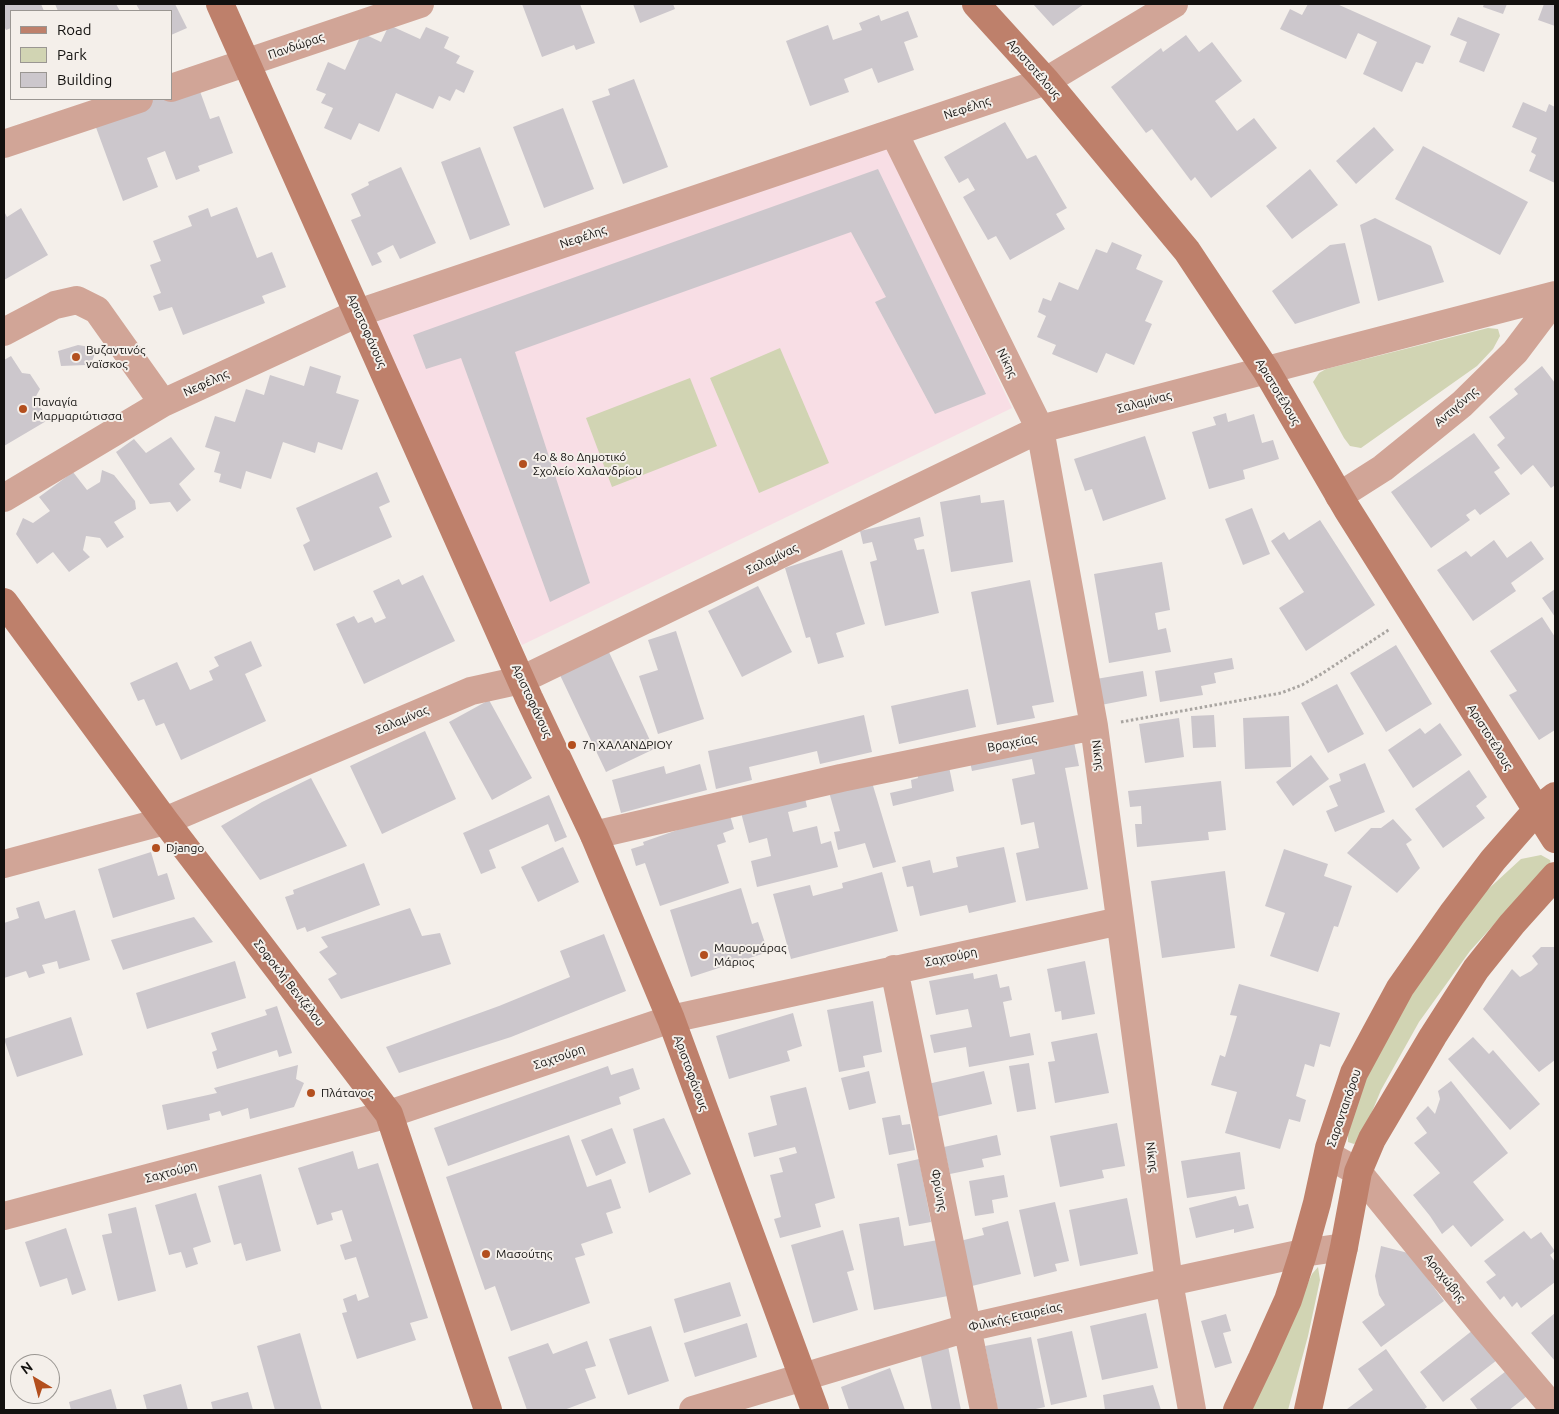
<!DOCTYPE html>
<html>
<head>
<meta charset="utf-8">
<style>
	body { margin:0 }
	#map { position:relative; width:1559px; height:1414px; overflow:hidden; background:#f4efea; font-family:Ubuntu,sans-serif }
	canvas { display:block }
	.frame { position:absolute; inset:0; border:5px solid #13110f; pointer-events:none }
	.legend { position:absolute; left:10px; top:10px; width:162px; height:90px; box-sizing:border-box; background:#f4efea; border:1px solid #9a9692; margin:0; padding:6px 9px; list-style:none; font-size:15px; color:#13110f }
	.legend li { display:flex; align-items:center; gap:10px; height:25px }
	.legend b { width:25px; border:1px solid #9a9692 }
	.north { position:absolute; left:10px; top:1354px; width:50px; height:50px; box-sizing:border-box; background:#f4efea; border:1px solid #9a9692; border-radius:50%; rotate:323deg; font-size:14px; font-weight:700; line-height:20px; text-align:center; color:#13110f }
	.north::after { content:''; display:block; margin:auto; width:18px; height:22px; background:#b34f1e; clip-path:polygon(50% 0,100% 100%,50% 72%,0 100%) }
</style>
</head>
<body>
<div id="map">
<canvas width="1559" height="1414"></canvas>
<div class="frame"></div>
<ul class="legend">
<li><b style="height:6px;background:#be806b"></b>Road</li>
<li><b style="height:14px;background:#d1d4b3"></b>Park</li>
<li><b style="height:14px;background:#ccc7cc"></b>Building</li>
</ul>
<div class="north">N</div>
</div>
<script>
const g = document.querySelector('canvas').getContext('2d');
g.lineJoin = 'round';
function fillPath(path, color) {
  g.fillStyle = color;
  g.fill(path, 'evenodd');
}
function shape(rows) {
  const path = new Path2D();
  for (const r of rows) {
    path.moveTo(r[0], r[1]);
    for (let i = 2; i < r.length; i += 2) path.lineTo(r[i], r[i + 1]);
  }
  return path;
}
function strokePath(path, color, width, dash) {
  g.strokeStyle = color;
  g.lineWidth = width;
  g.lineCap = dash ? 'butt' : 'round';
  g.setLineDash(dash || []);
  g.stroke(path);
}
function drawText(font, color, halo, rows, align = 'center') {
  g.font = font + ' Ubuntu,sans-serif';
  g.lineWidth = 4;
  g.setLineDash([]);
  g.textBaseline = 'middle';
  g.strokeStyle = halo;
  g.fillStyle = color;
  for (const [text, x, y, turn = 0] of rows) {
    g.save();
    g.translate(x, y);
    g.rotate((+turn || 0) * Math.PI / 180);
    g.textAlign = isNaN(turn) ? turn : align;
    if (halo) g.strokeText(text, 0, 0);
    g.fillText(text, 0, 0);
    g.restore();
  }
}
const education = shape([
	[887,146,1012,408,522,645,370,324]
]);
const green = shape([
	[1488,328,1498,329,1500,336,1493,349,1477,366,1361,448,1350,446,1344,438,1313,382,1319,373,1326,369],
	[780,348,829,463,759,493,710,378],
	[690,378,717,446,612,487,586,418],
	[1541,855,1550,860,1552,870,1507,910,1470,951,1419,1022,1381,1090,1360,1141,1354,1144,1348,1142,1348,1129,1356,1100,1388,1024,1484,893,1521,859],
	[1318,1267,1320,1280,1308,1336,1288,1410,1251,1410,1312,1274]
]);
const building = shape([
	[4,4,41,4,44,11,11,11,11,28,6,30,4,26],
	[55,4,116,4,120,11,58,11],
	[136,4,175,4,187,28,171,35,171,11,140,11],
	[522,4,580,4,595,43,576,50,574,45,542,57],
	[633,4,673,4,675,9,640,23],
	[1033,4,1084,4,1053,26],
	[1308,4,1337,4,1431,46,1423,64,1416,62,1402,92,1363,74,1377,42,1358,33,1346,59,1280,29,1290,9,1302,15],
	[1484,4,1507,4,1503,14,1483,7],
	[1544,4,1555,4,1555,26,1538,20],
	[908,11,918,37,904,42,914,70,878,83,872,68,844,79,849,92,810,106,786,41,828,25,833,40,862,30,859,23,879,15,881,21],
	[1458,17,1500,34,1484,72,1459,62,1467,42,1450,35],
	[389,25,420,39,426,27,449,37,444,48,460,56,456,63,474,71,464,93,456,89,450,101,439,96,433,109,396,93,379,132,359,123,351,140,324,128,333,108,321,103,326,94,316,90,328,62,345,70,362,33,381,42],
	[1186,35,1199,52,1212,42,1242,81,1215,101,1237,131,1254,118,1277,148,1211,198,1195,177,1191,181,1152,129,1146,133,1111,87,1161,48,1163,52],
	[634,79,668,167,623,184,592,101,610,95,608,89],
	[197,83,210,119,219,116,233,153,198,166,200,171,176,180,165,151,147,158,158,187,123,201,94,122,156,99,171,99],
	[1523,102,1546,112,1549,104,1555,107,1555,183,1529,171,1536,155,1531,152,1537,138,1512,127],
	[563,108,594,189,544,208,513,127],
	[1005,122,1027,159,1036,155,1067,208,1056,214,1065,229,1010,260,996,236,988,240,963,197,975,190,968,178,959,183,944,157],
	[1374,127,1394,150,1356,184,1336,161],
	[1423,146,1528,202,1500,255,1395,199],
	[480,147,510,225,470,240,441,162],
	[401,167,436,243,400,259,393,245,377,253,382,262,372,266,351,220,361,216,351,194,369,185,368,182],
	[878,169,986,394,935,414,875,302,886,297,851,232,515,352,590,583,550,602,461,358,426,369,413,335],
	[1310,169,1338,205,1292,239,1266,206],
	[237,207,257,258,272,252,286,287,262,296,265,303,183,335,172,307,159,311,153,296,161,293,150,265,161,261,153,241,192,226,188,216,208,208,211,217],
	[21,208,48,255,4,280,4,211,7,217],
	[1375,218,1431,246,1444,282,1378,301,1360,225],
	[1112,242,1142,255,1136,269,1163,281,1145,321,1152,324,1134,365,1106,353,1097,373,1052,354,1056,345,1037,337,1046,316,1038,312,1043,298,1051,301,1059,282,1078,290,1096,249,1107,253],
	[1345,243,1360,303,1295,324,1272,291,1330,245],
	[78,345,90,347,95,354,92,361,86,365,61,366,58,351],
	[11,356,22,373,30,374,40,389,35,398,48,420,4,446,4,360],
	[310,366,341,376,336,393,359,400,342,450,318,442,315,453,283,442,271,479,246,471,241,489,219,482,221,474,214,472,220,452,205,447,215,416,235,422,246,389,264,395,270,375,304,386],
	[1542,366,1555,383,1555,485,1551,488,1533,465,1521,475,1497,445,1505,438,1489,417,1518,394,1514,389],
	[1226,413,1228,422,1254,414,1262,443,1273,440,1279,459,1243,470,1245,479,1209,489,1192,432,1216,425,1213,417],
	[1474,433,1500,468,1494,472,1510,494,1480,515,1475,509,1466,515,1470,520,1431,548,1391,492],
	[1145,436,1166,499,1103,521,1092,489,1085,491,1074,459],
	[171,437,195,469,179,484,191,500,177,512,170,502,150,504,116,452,134,439,146,453],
	[102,470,114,475,135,501,136,509,114,522,124,537,107,548,100,538,86,536,83,550,90,557,69,572,53,552,37,564,16,534,23,518,33,523,50,511,39,497,73,472,87,490,100,482],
	[377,472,390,502,379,507,392,537,314,571,303,545,310,541,296,508],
	[980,495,981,503,1004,500,1013,562,951,572,940,502],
	[1252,508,1270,554,1243,565,1225,519],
	[920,517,924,536,914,539,917,550,924,549,939,613,885,626,870,562,877,560,872,542,863,544,860,531],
	[1320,520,1375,605,1306,651,1279,608,1304,592,1271,541,1284,532,1289,540],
	[1494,540,1507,558,1531,541,1544,559,1511,583,1516,591,1473,621,1437,570,1466,551,1471,557],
	[842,550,865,624,836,633,844,657,818,664,810,637,806,638,785,568],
	[1162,562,1170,610,1155,613,1158,630,1166,628,1171,652,1109,663,1094,574],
	[423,575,455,641,364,684,336,624,354,616,358,623,372,617,375,623,386,618,373,591,399,579,402,585],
	[1030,580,1054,702,1032,706,1035,718,997,725,971,592],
	[758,586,792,652,742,677,708,611],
	[1555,589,1555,617,1542,598],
	[1542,617,1555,637,1555,730,1539,740,1509,695,1517,691,1490,651],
	[676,631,704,719,658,734,639,676,658,670,648,640],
	[251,641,262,666,245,674,266,721,181,760,164,723,156,726,144,699,138,701,130,683,177,662,190,690,213,680,209,671,219,666,214,657],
	[1396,645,1432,704,1386,732,1350,673],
	[608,650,654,749,606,772,559,673],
	[1232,658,1234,669,1214,673,1216,683,1201,686,1203,695,1160,702,1155,671],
	[1143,671,1147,696,1101,705,1096,679],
	[1337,684,1364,734,1328,753,1301,703],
	[968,689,976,727,899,744,891,706],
	[489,700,532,778,492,800,449,722],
	[864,715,872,752,820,764,817,751,749,767,752,780,716,789,708,751],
	[1214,715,1216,747,1193,748,1191,716],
	[1289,716,1291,767,1245,769,1243,718],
	[1179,718,1184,757,1145,763,1139,724],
	[1440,723,1462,755,1413,788,1388,750,1420,728,1425,734],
	[425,731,456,799,382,834,350,766],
	[1072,732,1079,766,1065,768,1088,889,1026,901,1016,853,1039,848,1034,822,1021,825,1012,779,1035,774,1032,759,972,771,968,753],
	[1311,755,1329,779,1293,806,1276,782],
	[947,757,954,791,893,806,890,793,912,788,911,780,918,778,915,764],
	[1365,763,1385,812,1335,832,1326,811,1338,806,1329,786,1341,781,1339,774],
	[700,764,707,790,621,813,612,780,664,766,666,774],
	[1469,770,1487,797,1476,806,1485,818,1443,848,1415,809],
	[311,778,347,846,260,880,221,826,262,802],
	[871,779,896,862,873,868,865,843,838,850,834,832,840,831,829,792],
	[1221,781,1226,830,1208,832,1209,840,1137,847,1135,824,1142,824,1141,806,1130,807,1128,791],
	[803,789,807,807,788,812,793,832,817,826,821,844,831,841,838,867,757,887,751,861,771,856,767,838,749,843,739,805],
	[549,795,567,837,555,842,548,824,489,850,496,868,481,874,463,833],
	[729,812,734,829,723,833,726,842,717,845,729,883,660,906,645,863,636,866,631,849,644,845,643,842],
	[1393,819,1412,840,1406,844,1420,868,1397,893,1347,853,1371,828,1381,828],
	[563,847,579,882,538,902,521,867],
	[1004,847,1016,902,969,913,967,905,920,916,913,886,907,887,902,867,930,860,933,873,958,867,956,857],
	[1284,849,1328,864,1324,876,1352,886,1338,927,1334,926,1318,972,1270,956,1285,913,1265,906],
	[151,852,158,876,167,873,175,899,113,918,98,869],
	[364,863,380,905,307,932,305,927,297,930,285,897,294,894,293,890],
	[1225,871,1235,948,1162,958,1151,881],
	[882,872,898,931,791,959,773,894,810,885,813,896,843,888,842,883],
	[741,888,752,924,758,922,768,952,691,977,670,910],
	[39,901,45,919,75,910,90,960,59,969,57,961,42,965,45,973,29,978,26,971,4,978,4,923,19,918,16,908],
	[410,908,422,936,440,933,451,964,341,999,328,979,337,974,319,952,328,947,321,937],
	[194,917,213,942,123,970,111,940],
	[604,934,626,991,511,1037,399,1073,386,1047,499,1006,570,977,560,951],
	[1541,947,1555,947,1555,1060,1539,1072,1483,1009,1512,969,1520,977,1531,971,1538,964,1532,956],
	[235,961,246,998,147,1029,136,993],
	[1085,961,1095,1014,1062,1020,1061,1011,1055,1012,1047,969],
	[973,973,974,979,997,974,1000,988,1009,986,1012,1000,1003,1002,1010,1037,1030,1033,1034,1055,969,1067,966,1047,934,1053,930,1035,972,1027,968,1009,936,1015,929,981],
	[1239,984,1340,1013,1330,1047,1320,1044,1314,1067,1305,1064,1296,1096,1306,1100,1300,1122,1289,1119,1280,1149,1225,1133,1237,1092,1211,1085,1220,1055,1225,1057,1237,1016,1230,1015],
	[873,1001,882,1052,863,1056,865,1067,839,1072,827,1010],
	[277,1006,292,1053,279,1057,277,1050,217,1069,212,1052,217,1050,211,1033,267,1015,265,1010],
	[793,1013,802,1046,787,1051,790,1061,729,1079,716,1036],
	[71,1017,83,1055,17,1077,4,1039],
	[1097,1033,1109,1093,1055,1103,1048,1062,1055,1061,1051,1042],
	[1473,1037,1489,1054,1493,1050,1540,1104,1510,1130,1448,1059],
	[1029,1063,1036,1109,1017,1112,1009,1066],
	[298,1065,296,1079,304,1083,294,1107,250,1119,248,1108,222,1116,220,1111,209,1114,210,1120,167,1130,162,1105,217,1093,214,1088],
	[608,1066,611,1075,633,1068,640,1089,619,1097,621,1104,448,1166,434,1128],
	[869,1071,876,1103,849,1110,841,1078],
	[984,1071,992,1104,936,1117,928,1084],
	[1451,1081,1508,1153,1473,1182,1504,1220,1471,1247,1453,1225,1442,1234,1430,1216,1413,1195,1440,1173,1414,1143,1427,1133,1416,1118,1428,1106,1435,1114,1440,1099,1438,1091],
	[806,1087,835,1198,815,1204,821,1227,780,1238,774,1219,781,1217,770,1175,783,1172,779,1158,797,1153,795,1147,754,1157,748,1133,777,1125,770,1096],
	[900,1115,902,1125,910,1124,915,1150,889,1155,882,1118],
	[664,1118,691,1174,649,1193,633,1129],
	[1117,1123,1125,1166,1102,1170,1104,1178,1060,1187,1050,1136],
	[612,1128,626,1163,596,1176,581,1140],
	[569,1135,587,1187,611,1179,621,1208,606,1213,613,1233,581,1244,585,1255,575,1258,590,1303,511,1331,495,1286,485,1290,446,1177],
	[997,1135,1001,1155,982,1159,984,1167,950,1174,944,1147],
	[353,1151,358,1169,378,1163,428,1318,410,1323,416,1340,357,1359,342,1313,347,1312,343,1299,356,1294,358,1301,369,1297,356,1257,345,1260,340,1245,352,1241,342,1210,331,1213,333,1220,317,1225,298,1168],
	[1240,1152,1245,1189,1187,1198,1181,1161],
	[919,1159,931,1222,909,1226,897,1164],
	[261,1174,281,1251,246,1261,241,1243,234,1245,218,1186],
	[1004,1175,1008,1197,992,1200,994,1213,975,1216,969,1181],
	[196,1193,211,1242,193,1248,198,1264,186,1268,181,1252,169,1255,155,1205],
	[1236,1196,1239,1206,1248,1204,1254,1228,1234,1233,1234,1229,1196,1238,1189,1208],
	[1127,1198,1138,1254,1080,1266,1069,1210],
	[1055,1202,1069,1261,1055,1264,1057,1271,1034,1277,1019,1210],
	[136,1207,156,1291,118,1301,102,1235,112,1233,108,1214],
	[899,1217,904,1246,938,1240,948,1296,874,1310,859,1224],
	[1008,1221,1021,1274,972,1286,960,1241,984,1235,982,1228],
	[66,1228,86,1290,72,1295,67,1278,40,1287,25,1242],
	[843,1230,854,1270,847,1272,858,1310,813,1323,791,1245],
	[1524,1231,1531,1239,1541,1232,1555,1251,1550,1255,1555,1262,1555,1282,1521,1308,1517,1302,1512,1307,1504,1296,1500,1300,1486,1282,1496,1275,1484,1261],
	[1381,1246,1412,1254,1425,1275,1444,1301,1381,1347,1362,1322,1385,1305,1379,1295,1375,1276],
	[730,1282,741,1316,684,1333,674,1299],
	[1146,1313,1158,1368,1102,1380,1090,1326],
	[1555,1313,1555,1361,1531,1333],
	[1226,1314,1231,1331,1223,1333,1232,1363,1215,1368,1201,1321],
	[747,1323,757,1357,695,1377,684,1343],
	[651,1326,669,1381,628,1395,609,1339],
	[1473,1330,1497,1360,1443,1402,1420,1372],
	[1072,1331,1087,1397,1051,1405,1037,1339],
	[300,1333,322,1410,275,1410,257,1346],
	[1031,1337,1045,1407,1031,1410,998,1410,985,1346],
	[587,1341,596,1366,585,1369,596,1398,564,1410,527,1410,508,1357,548,1343,553,1354],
	[947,1341,961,1410,932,1410,919,1347],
	[1386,1349,1427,1407,1423,1410,1348,1410,1347,1409,1373,1390,1358,1369],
	[890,1368,905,1410,849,1410,841,1387],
	[1510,1368,1531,1393,1509,1410,1478,1410,1470,1399],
	[181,1384,188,1410,147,1410,143,1395],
	[1153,1385,1161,1410,1105,1410,1103,1395],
	[111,1389,117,1410,71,1410,69,1402],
	[248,1392,253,1410,213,1410,211,1402]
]);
const path = shape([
	[1121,722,1281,693,1302,685,1323,673,1390,629]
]);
const street = shape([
	[171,88,420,4],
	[894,133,1040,429,1094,726,1169,1282,1192,1410],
	[4,144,139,99],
	[4,332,55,305,77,300,97,310,163,403],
	[1339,496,1383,468,1462,404,1515,352,1555,299],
	[4,498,163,403,358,313,1046,81,1174,4],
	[594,835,841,778,1094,726],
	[4,864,165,821,471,691,521,680,1040,429,1555,295],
	[894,969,984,1410],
	[1328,1155,1358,1172,1483,1325,1555,1410],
	[4,1216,389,1114,671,1019,1120,921],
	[693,1410,967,1328,1169,1282,1303,1253,1344,1247]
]);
const secondary = shape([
	[220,4,529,698,594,835,671,1019,815,1410],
	[976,4,1046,81,1187,251,1266,370,1347,509,1555,839],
	[4,602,165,821,389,1114,488,1410],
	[1237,1410,1262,1358,1288,1300,1302,1257,1317,1203,1329,1148,1354,1073,1400,988,1452,914,1493,860,1536,811,1555,796],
	[1308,1410,1344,1247,1358,1172,1372,1139,1433,1036,1476,969,1512,924,1555,876]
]);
const markers = [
	[76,357,5,"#b34f1e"],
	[23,409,5,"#b34f1e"],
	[523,464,5,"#b34f1e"],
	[572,745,5,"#b34f1e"],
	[156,848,5,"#b34f1e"],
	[704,955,5,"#b34f1e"],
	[311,1093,5,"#b34f1e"],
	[486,1254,5,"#b34f1e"]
];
const streetNames = [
	["Πανδώρας",296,46,-19],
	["Αριστοτέλους",1034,69,49],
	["Νεφέλης",967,108,-19],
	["Νεφέλης",583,237,-19],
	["Αριστοφάνους",367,331,66],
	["Νίκης",1007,363,64],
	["Νεφέλης",206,383,-25],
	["Αριστοτέλους",1278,392,59],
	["Σαλαμίνας",1144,402,-15],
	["Αντιγόνης",1456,407,-41],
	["Σαλαμίνας",772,559,-26],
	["Αριστοφάνους",532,701,65],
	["Σαλαμίνας",402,720,-23],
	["Αριστοτέλους",1490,737,58],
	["Βραχείας",1012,743,-11],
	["Νίκης",1098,755,82],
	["Σαχτούρη",951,957,-12],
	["Σοφοκλή Βενιζέλου",289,983,52],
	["Σαχτούρη",559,1057,-19],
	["Αριστοφάνους",691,1073,70],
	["Σαρανταπόρου",1344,1108,-71],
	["Νίκης",1152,1157,82],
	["Σαχτούρη",171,1172,-15],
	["Φρύνης",939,1190,79],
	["Αραχώβης",1445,1278,51],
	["Φιλικής Εταιρείας",1015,1317,-13]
];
const poiNames = [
	["Βυζαντινός",86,350],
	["ναϊσκος",86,364],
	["Παναγία",33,402],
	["Μαρμαριώτισσα",33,416],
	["4ο & 8ο Δημοτικό",533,457],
	["Σχολείο Χαλανδρίου",533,471],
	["7η ΧΑΛΑΝΔΡΙΟΥ",582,745],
	["Django",166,848],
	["Μαυρομάρας",714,948],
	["Μάριος",714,962],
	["Πλάτανος",321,1093],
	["Μασούτης",496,1254]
];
fillPath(education, '#f8dee5');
fillPath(green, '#d1d4b3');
fillPath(building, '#ccc7cc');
strokePath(path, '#a9a5a1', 3, [2.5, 2.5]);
strokePath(street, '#d1a597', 28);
strokePath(secondary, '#be806b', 28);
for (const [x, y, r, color] of markers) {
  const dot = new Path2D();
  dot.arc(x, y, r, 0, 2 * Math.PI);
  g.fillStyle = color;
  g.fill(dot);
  strokePath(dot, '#f4efea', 2);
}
drawText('12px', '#13110f', '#f4efea', streetNames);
drawText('12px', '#13110f', '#f4efea', poiNames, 'left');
</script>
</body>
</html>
